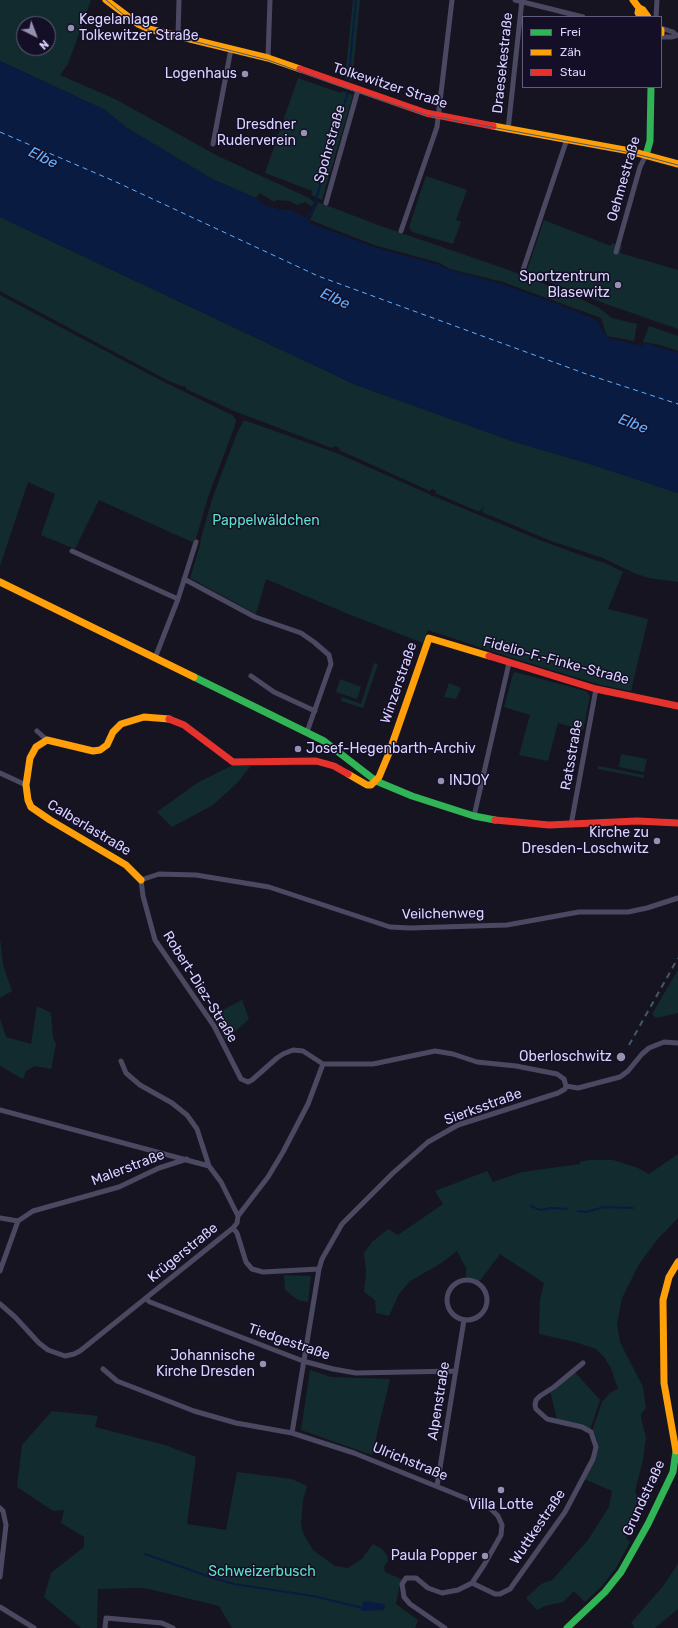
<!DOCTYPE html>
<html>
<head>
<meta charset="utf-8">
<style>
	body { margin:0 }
	#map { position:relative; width:678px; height:1628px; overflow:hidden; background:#171421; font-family:Rubik,sans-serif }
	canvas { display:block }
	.legend { position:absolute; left:522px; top:16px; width:140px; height:72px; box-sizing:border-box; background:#140f26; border:1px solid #635d7d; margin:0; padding:5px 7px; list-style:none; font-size:12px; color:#dad3ff }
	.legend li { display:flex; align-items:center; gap:8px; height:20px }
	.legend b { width:20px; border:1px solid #635d7d }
	.north { position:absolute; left:16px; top:16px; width:40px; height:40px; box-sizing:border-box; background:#140f26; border:1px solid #635d7d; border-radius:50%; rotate:138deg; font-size:11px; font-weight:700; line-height:16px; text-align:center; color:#dad3ff }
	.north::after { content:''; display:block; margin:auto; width:14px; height:18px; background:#9690b1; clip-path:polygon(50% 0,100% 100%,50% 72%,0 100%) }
</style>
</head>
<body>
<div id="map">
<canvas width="678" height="1628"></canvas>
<ul class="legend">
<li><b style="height:5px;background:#30b455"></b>Frei</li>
<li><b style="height:5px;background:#ff9f0a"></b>Zäh</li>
<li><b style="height:5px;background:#e5322d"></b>Stau</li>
</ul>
<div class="north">N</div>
</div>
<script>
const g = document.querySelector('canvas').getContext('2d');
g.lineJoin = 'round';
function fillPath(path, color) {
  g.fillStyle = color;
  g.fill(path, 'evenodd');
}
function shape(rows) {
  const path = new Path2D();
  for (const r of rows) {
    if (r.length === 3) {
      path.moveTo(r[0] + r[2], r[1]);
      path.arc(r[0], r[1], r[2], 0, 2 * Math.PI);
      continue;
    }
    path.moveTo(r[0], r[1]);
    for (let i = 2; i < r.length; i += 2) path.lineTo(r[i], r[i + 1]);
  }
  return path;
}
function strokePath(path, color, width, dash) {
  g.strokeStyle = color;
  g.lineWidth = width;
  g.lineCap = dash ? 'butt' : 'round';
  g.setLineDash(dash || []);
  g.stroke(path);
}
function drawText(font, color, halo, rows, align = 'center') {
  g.font = font + ' Rubik,sans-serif';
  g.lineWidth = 3;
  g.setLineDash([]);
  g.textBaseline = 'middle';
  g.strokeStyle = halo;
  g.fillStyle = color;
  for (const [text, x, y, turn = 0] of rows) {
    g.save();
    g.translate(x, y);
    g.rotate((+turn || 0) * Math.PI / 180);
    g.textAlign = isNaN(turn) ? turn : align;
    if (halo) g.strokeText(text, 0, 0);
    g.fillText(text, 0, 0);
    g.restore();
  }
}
const green = shape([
	[0,0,91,0,68,64,60,75,115,99,218,156,309,198,314,202,313,204,310,207,309,204,305,202,297,205,289,201,276,200,274,202,260,193,256,198,212,179,127,128,105,110,0,61],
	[24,24,48,24,48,48,24,48],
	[353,0,360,0,352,81,345,78],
	[298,78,341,93,342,91,353,95,322,200,311,195,312,191,265,173],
	[426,176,467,190,456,220,461,222,453,244,412,232,409,227],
	[318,202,378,225,506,269,562,291,598,307,612,318,637,324,634,341,607,336,601,318,503,282,450,269,440,263,374,245,310,220],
	[0,217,356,385,512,441,593,465,678,493,678,582,649,578,634,573,603,558,551,541,482,512,484,507,480,511,477,511,435,493,436,491,432,489,430,491,339,450,340,448,334,446,332,448,234,411,186,389,186,387,183,386,181,386,165,379,0,291],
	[544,220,611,246,612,243,622,246,620,253,678,270,678,329,606,304,526,273],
	[0,295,164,382,232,415,236,420,234,428,208,497,196,539,192,542,99,500,75,549,41,535,55,494,28,482,0,566],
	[649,326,678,336,678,351,660,345,643,342],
	[244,420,339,454,429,494,432,497,433,496,542,541,589,558,605,563,623,572,608,609,648,619,631,691,601,685,512,658,428,630,423,643,348,614,266,579,256,614,190,578,200,545,201,538,212,499,237,433],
	[374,663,378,664,363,708,341,701,342,697,361,704],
	[515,672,586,691,590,696,583,730,558,723,548,761,519,755,530,715,504,707,513,674],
	[340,679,361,687,357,699,336,692],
	[449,683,461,688,456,699,444,697],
	[621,754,647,759,644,772,619,767],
	[233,765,251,766,237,783,213,805,172,827,157,812,197,783],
	[598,766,644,775,644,778,598,769],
	[0,938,3,965,12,991,0,998],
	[678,970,678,1013,656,1018,652,1014],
	[242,1000,249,1019,226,1040,213,1015],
	[37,1006,51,1013,53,1038,56,1044,51,1069,35,1066,26,1071,23,1079,0,1066,0,1018,6,1037,31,1044],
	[678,1154,678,1218,657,1240,639,1264,622,1298,617,1324,620,1342,643,1387,646,1408,641,1414,641,1418,646,1437,643,1460,635,1491,638,1499,627,1530,626,1538,630,1542,616,1568,602,1586,585,1602,574,1591,563,1602,545,1606,537,1610,526,1598,541,1584,552,1580,588,1540,609,1507,612,1491,584,1479,597,1452,597,1441,595,1435,592,1431,602,1402,610,1393,618,1389,611,1368,604,1357,596,1349,575,1342,539,1334,540,1299,544,1283,500,1254,479,1282,466,1277,466,1268,457,1251,440,1264,410,1281,399,1294,389,1316,376,1313,375,1300,364,1292,366,1271,364,1253,372,1242,388,1229,398,1235,443,1204,435,1191,487,1171,493,1182,522,1172,580,1164,580,1162,589,1160,613,1160,638,1168,649,1174],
	[284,1275,311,1276,308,1302,298,1300,285,1290],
	[310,1370,331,1377,390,1379,372,1455,301,1430],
	[575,1372,600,1400,590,1430,557,1419,550,1391],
	[52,1411,98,1416,95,1427,165,1445,196,1457,187,1524,226,1530,237,1472,292,1479,307,1486,303,1500,301,1523,303,1533,313,1550,335,1566,348,1568,362,1559,373,1544,382,1549,387,1555,388,1561,384,1567,385,1572,401,1579,396,1604,418,1620,415,1628,232,1628,219,1606,149,1589,140,1588,98,1589,97,1628,81,1628,44,1597,51,1573,84,1547,84,1537,61,1523,64,1510,53,1511,17,1487,22,1445],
	[678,1564,678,1609,655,1628,634,1628,634,1626,631,1623,663,1586]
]);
const water = shape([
	[0,61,105,110,127,128,212,179,256,198,262,204,280,210,291,210,310,220,310,223,374,247,439,265,450,270,502,284,560,305,597,320,603,332,608,338,642,346,643,342,678,353,678,493,593,465,512,441,356,385,0,217],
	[363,1601,385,1604,384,1610,362,1611]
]);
const stream = shape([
	[305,220,312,212,347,95,356,0],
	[531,1206,540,1210,552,1208,567,1209],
	[578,1211,587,1212,604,1207,633,1208],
	[145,1554,213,1578,234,1584,313,1596,363,1608]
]);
const ferry = shape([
	[0,132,114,181,318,276,589,375,678,404]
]);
const street = shape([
	[515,0,583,17],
	[656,17,657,0],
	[661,28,673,32,676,35],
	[178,36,179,0],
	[661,37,672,37,678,35],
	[268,58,270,0],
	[508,130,522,0],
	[213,144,231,49],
	[326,203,358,90],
	[401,231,437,127,452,0],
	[616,252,640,167,646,155],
	[522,273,567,139],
	[72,551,178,599],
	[184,579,255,617,301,633,314,642,329,655,331,664,307,732],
	[155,658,178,599,196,542],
	[251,676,274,692,315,711],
	[37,731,47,740],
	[0,773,26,785],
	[474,816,509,663],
	[571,825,596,689],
	[121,1061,126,1073,140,1085,172,1103,187,1115,197,1129,209,1166],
	[323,1064,303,1051,293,1050,283,1054,277,1058,252,1080,248,1082,241,1079,214,1026,155,940,143,896,141,880,159,874,196,875,269,887,390,927,410,928,507,925,579,912,628,912,647,908,678,898],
	[323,1064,373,1064,435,1051,453,1054,477,1062,516,1066,557,1074,564,1079,566,1086],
	[566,1086,578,1088,620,1077,628,1071,642,1054,649,1048,664,1042,678,1043],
	[0,1110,209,1166,221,1182,238,1216],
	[0,1218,18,1221,33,1211,119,1187,159,1168,187,1159],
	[233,1228,237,1233,246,1262,252,1269,263,1272,319,1269],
	[0,1271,18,1221],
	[467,1300,20],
	[146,1299,150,1302,303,1361,333,1369,356,1373,456,1371],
	[0,1304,15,1317,39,1343,48,1350,65,1356,74,1354,80,1351,233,1228,237,1223,238,1216,268,1177,283,1152,308,1104,323,1064],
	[103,1369,117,1381,194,1411,236,1423,292,1433,354,1453,490,1508,498,1516,502,1525,501,1535,484,1565,472,1583,458,1590,442,1593,428,1588,416,1578,406,1578,402,1584,404,1597,410,1604,445,1628],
	[292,1433,319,1269,322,1259,342,1224,393,1173,428,1142,458,1125,558,1093,565,1089,566,1086],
	[437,1486,464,1320],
	[0,1508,3,1511,6,1525,0,1577],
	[472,1583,495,1594,500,1594,510,1589,565,1512,593,1459,596,1447,591,1432,582,1427,547,1419,536,1409,535,1405,536,1400,540,1396,554,1387,583,1363],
	[0,1607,34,1628],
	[105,1628,106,1618,162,1623,173,1628]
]);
const fast = shape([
	[646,155,650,141,651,87],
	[194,677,324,741,376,781,412,796,474,816,495,820],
	[567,1628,605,1592,621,1572,648,1524,673,1472,676,1451]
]);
const slow = shape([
	[106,0,138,24,149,29,268,58,300,69],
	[633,0,639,8,638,13,641,17],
	[639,8,643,10,648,17],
	[661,30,661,33],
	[493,126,630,151,678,164],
	[0,582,194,677],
	[348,774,367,785,371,785,379,777,389,753,429,638,489,656],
	[141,880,126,865,50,820,31,807,28,800,26,785,30,758,36,747,47,740,93,751,100,750,107,745,113,732,121,724,144,717,169,719],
	[676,1451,664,1383,663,1300,669,1277,678,1262]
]);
const jam = shape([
	[300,69,426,113,493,126],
	[489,656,596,689,678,706],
	[169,719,184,725,233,762,316,761,334,766,348,774],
	[495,820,549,825,637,821,678,823]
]);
const tram = shape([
	[106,0,130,20,149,30,268,60,339,86,426,115,632,153,678,165]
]);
const rail = shape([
	[629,1045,678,958]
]);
const markers = [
	[71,28,4,"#9690b1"],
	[245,74,4,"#9690b1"],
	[304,133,4,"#9690b1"],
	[618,285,4,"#9690b1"],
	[298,749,4,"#9690b1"],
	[441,781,4,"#9690b1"],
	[657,841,4,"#9690b1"],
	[621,1057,5,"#9690b1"],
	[263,1364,4,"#9690b1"],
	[501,1490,4,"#9690b1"],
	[485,1556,4,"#9690b1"]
];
const poiNames = [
	["Kegelanlage",79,20,"left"],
	["Tolkewitzer Straße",79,36,"left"],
	["Logenhaus",237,74],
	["Dresdner",296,125],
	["Ruderverein",296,141],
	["Sportzentrum",610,277],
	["Blasewitz",610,293],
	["Josef-Hegenbarth-Archiv",306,749,"left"],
	["INJOY",449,781,"left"],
	["Kirche zu",649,833],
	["Dresden-Loschwitz",649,849],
	["Oberloschwitz",612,1057],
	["Johannische",255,1356],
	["Kirche Dresden",255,1372],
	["Villa Lotte",501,1505,"center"],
	["Paula Popper",477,1556]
];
const streetNames = [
	["Draesekestraße",503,63,-84],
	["Tolkewitzer Straße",390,86,18],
	["Spohrstraße",330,144,-74],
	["Oehmestraße",624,179,-74],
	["Fidelio-F.-Finke-Straße",556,661,15],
	["Winzerstraße",399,683,-71],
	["Ratsstraße",572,755,-80],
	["Calberlastraße",89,828,31],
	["Veilchenweg",443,914,-1],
	["Robert-Diez-Straße",200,987,58],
	["Sierksstraße",483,1107,-20],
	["Malerstraße",128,1168,-21],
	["Krügerstraße",183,1253,-39],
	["Tiedgestraße",289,1342,19],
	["Alpenstraße",439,1401,-81],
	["Ulrichstraße",410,1462,22],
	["Grundstraße",644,1498,-65],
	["Wuttkestraße",538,1527,-56]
];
const parkNames = [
	["Pappelwäldchen",266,521],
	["Schweizerbusch",262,1572]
];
const waterNames = [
	["Elbe",43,158,26],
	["Elbe",335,299,24],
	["Elbe",633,424,21]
];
fillPath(green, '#122b2e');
fillPath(water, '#0a1b41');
strokePath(stream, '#0a1b41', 2);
strokePath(ferry, '#61aeff', 1, [5, 4]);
strokePath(street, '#4b4961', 5);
strokePath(fast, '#30b455', 7);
strokePath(slow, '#ff9f0a', 7);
strokePath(jam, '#e5322d', 7);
strokePath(tram, '#43586b', 1);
strokePath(rail, '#43586b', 2, [6, 5]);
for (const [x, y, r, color] of markers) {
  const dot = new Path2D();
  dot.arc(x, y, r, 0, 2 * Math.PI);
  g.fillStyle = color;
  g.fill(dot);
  strokePath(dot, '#140f26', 1.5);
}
drawText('14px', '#dad3ff', '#140f26', poiNames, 'right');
drawText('14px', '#dad3ff', '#140f26', streetNames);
drawText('14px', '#5de1c6', '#140f26', parkNames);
drawText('italic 15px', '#61aeff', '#140f26', waterNames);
</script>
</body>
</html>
